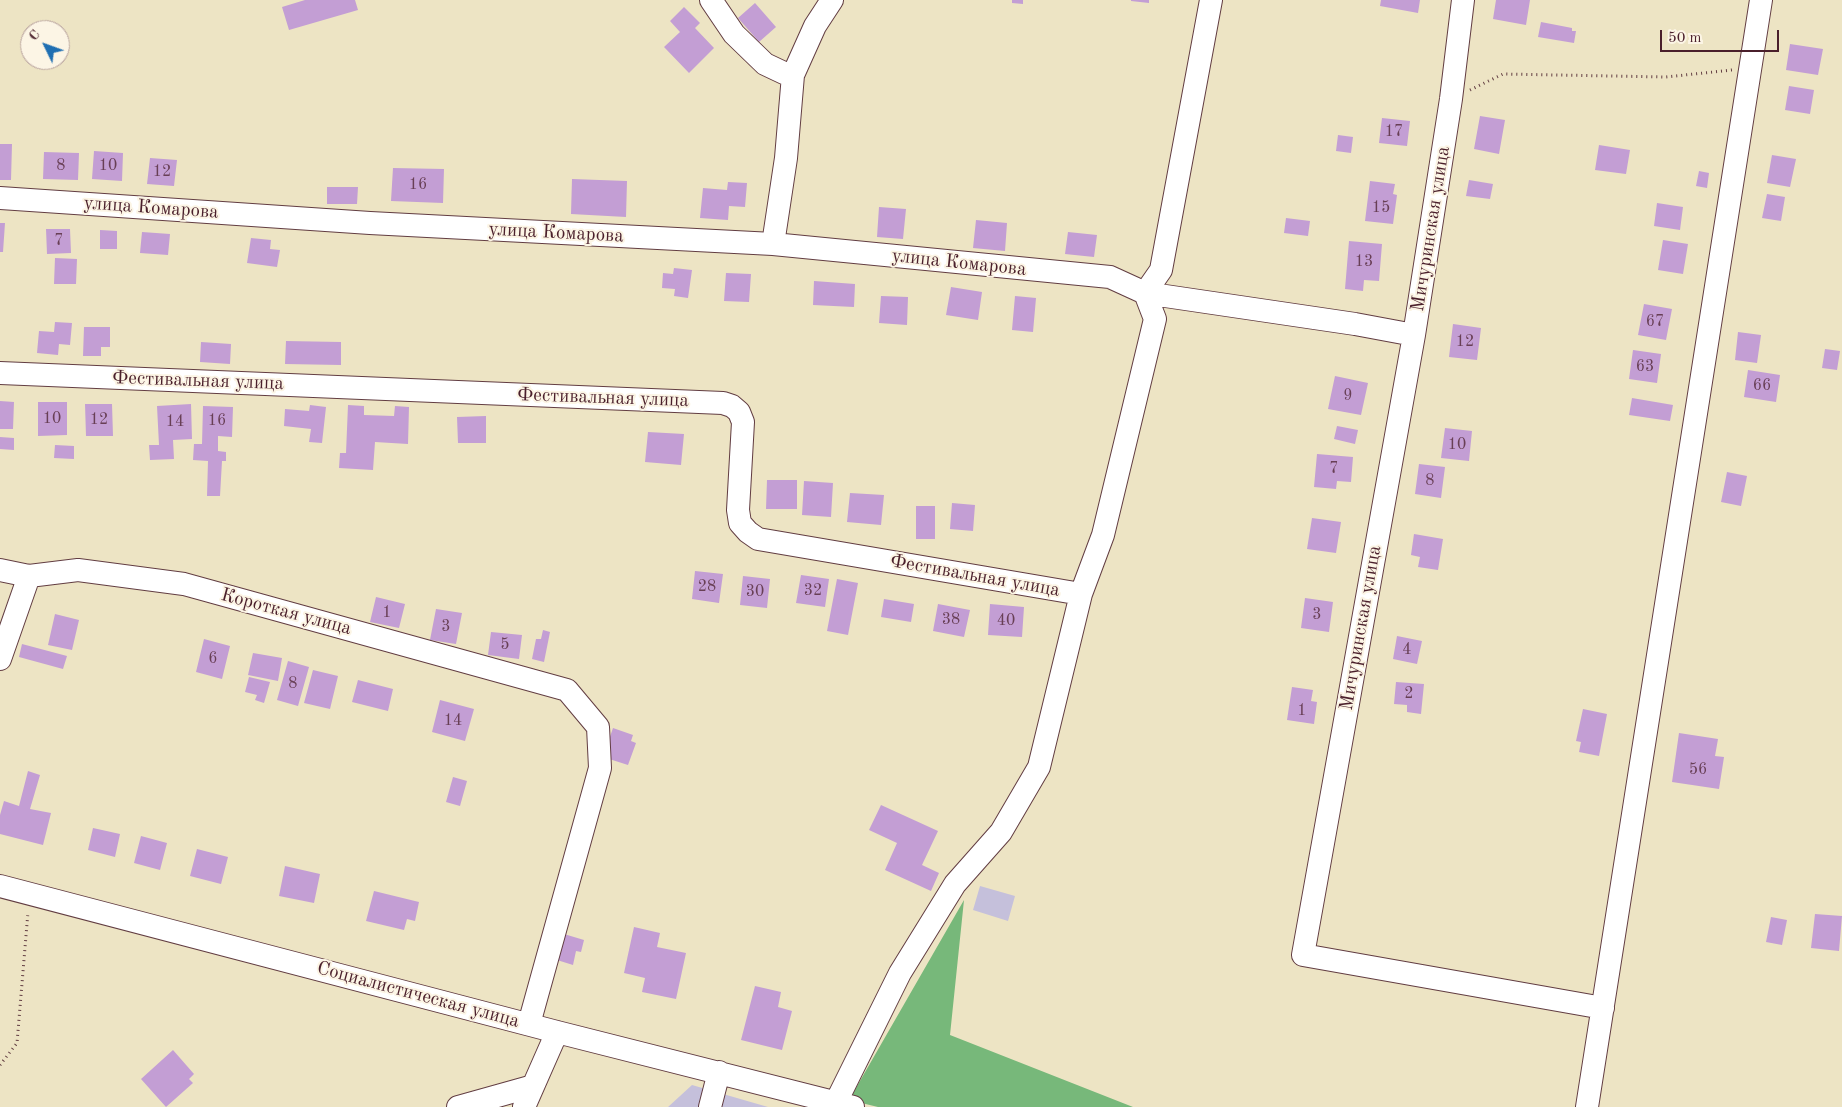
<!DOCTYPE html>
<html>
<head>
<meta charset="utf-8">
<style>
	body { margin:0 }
	#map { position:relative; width:1842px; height:1107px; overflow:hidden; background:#ede4c4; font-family:"Old Standard TT",serif }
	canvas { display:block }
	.north { position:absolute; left:20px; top:20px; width:50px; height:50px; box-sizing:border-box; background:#fcf5e5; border:1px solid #b59f9b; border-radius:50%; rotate:312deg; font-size:14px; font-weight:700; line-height:20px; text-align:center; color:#4a1f2b }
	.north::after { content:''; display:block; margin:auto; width:18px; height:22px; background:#1f6fb2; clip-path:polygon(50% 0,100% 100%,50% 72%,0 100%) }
	.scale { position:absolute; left:1660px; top:30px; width:119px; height:22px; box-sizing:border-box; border:2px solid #4a1f2b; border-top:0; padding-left:6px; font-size:15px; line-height:18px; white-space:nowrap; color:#4a1f2b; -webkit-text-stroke:4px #fcf5e5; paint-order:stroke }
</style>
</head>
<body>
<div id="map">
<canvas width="1842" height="1107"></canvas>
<div class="north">С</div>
<div class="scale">50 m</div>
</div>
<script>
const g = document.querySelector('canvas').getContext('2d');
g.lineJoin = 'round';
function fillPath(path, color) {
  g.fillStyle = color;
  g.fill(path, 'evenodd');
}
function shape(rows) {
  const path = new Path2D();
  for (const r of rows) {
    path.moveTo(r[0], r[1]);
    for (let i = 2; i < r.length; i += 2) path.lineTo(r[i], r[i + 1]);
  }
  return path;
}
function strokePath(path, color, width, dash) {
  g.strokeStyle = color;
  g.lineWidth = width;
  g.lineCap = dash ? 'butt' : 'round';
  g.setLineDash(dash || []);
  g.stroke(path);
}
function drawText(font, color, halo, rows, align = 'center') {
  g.font = font + ' "Old Standard TT",serif';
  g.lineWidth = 4;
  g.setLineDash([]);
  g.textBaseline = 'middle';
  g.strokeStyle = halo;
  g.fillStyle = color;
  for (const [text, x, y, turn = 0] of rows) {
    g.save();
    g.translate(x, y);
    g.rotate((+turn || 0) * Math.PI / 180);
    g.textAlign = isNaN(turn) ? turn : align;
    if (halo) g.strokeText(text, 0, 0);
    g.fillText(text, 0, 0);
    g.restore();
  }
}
const industrial = shape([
	[980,886,1015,896,1008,921,973,910],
	[692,1085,768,1107,668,1107]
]);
const forest = shape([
	[964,900,950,1035,1133,1107,878,1107,849,1100]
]);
const building = shape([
	[305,0,355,0,358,10,289,30,282,7],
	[1012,0,1023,0,1023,4,1012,3],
	[1131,0,1149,0,1149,3,1131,1],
	[1381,0,1420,0,1418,13,1380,6],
	[1496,0,1530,0,1526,25,1493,19],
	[755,3,776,27,759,42,738,18],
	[684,7,700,23,695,28,714,48,689,73,664,47,680,32,670,21],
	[1541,22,1572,28,1572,31,1576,31,1574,43,1538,37],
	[1790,44,1823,49,1818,75,1786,70],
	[1789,86,1814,90,1810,114,1785,110],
	[1480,116,1505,120,1499,154,1474,149],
	[1382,118,1410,121,1407,146,1379,143],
	[1338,135,1353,137,1351,153,1336,151],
	[0,144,12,144,11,180,0,180],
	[1599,145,1630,150,1626,174,1595,170],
	[94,151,123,153,122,181,92,179],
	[44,152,79,153,78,180,43,179],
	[1772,155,1796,159,1790,187,1767,183],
	[150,158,177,160,174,186,147,184],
	[393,168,444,169,443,203,391,201],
	[1699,171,1709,173,1707,188,1696,186],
	[572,179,627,181,626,217,571,214],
	[1469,180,1493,184,1490,199,1466,196],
	[1370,181,1395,184,1393,194,1397,195,1393,224,1365,221],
	[728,182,747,183,745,207,729,206,728,220,700,218,703,188,727,190],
	[327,187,358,187,357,204,327,204],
	[1767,194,1785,197,1781,221,1762,218],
	[1657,203,1683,207,1680,230,1654,226],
	[879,207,906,209,903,239,877,237],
	[1286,218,1310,221,1308,236,1284,233],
	[976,220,1007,223,1005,251,973,248],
	[0,223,5,223,3,252,0,252],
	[46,229,70,229,71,253,47,254],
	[100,230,117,231,117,249,100,249],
	[142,232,170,234,168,255,140,253],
	[1068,232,1097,235,1094,257,1065,254],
	[251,238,271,240,270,249,280,250,277,267,247,263],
	[1663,240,1688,244,1683,274,1658,270],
	[1349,241,1382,244,1379,281,1364,280,1363,291,1345,289],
	[55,258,77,259,76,284,54,284],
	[674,268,692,270,688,298,674,296,675,289,662,288,663,273,673,274],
	[726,273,751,274,749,302,724,301],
	[814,281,855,284,854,307,813,305],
	[951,287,982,292,978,320,946,315],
	[881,296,908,297,907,325,879,323],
	[1015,296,1036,298,1033,332,1012,330],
	[1644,304,1672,309,1666,340,1638,335],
	[55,322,72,323,70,345,59,344,58,355,37,353,39,331,54,332],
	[1453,324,1481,328,1477,360,1449,357],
	[84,327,110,327,110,347,101,347,101,356,83,356],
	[1738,332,1761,335,1757,363,1735,360],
	[286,341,341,342,341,365,285,364],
	[201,342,231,344,230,364,200,362],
	[1825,349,1840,351,1837,370,1822,368],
	[1633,350,1661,354,1657,383,1629,379],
	[1748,370,1780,375,1776,402,1744,397],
	[1335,376,1368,383,1361,415,1328,409],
	[1632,398,1673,405,1670,421,1629,415],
	[0,401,14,402,13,429,0,429],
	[38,402,67,402,67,435,38,436],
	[85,404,112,404,113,436,86,436],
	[191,404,192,439,173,440,174,459,150,460,149,445,159,445,157,406],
	[310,405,326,407,322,443,309,442,311,429,284,426,285,409,309,411],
	[348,405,364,406,364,415,394,416,395,406,409,407,408,444,375,442,373,470,339,468,340,453,346,453],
	[203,406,233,407,232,437,218,436,218,451,226,452,226,461,222,461,220,496,207,496,208,461,193,460,194,444,202,444],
	[486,416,486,443,458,443,457,417],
	[1337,426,1358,430,1355,444,1334,439],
	[1445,428,1472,431,1469,461,1441,458],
	[648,432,684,434,681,465,645,462],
	[0,437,14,438,14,450,0,449],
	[55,445,74,446,74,459,54,458],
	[1317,454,1353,457,1351,482,1337,481,1336,489,1314,487],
	[1419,464,1445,467,1441,498,1415,494],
	[1727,472,1747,476,1741,506,1721,502],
	[767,480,797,480,797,509,766,509],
	[804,481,833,483,831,517,802,515],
	[850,493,884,495,881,525,847,522],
	[952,503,975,505,973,531,950,529],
	[916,506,935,506,935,539,916,539],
	[1312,518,1341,522,1336,553,1307,549],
	[1414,534,1443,539,1438,570,1418,567,1420,557,1411,555],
	[695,571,723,574,719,603,692,599],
	[801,575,829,579,825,607,796,603],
	[743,576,770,579,767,608,740,605],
	[837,579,858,583,848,635,827,631],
	[376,597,405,604,399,628,370,622],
	[1305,598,1333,602,1329,632,1301,628],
	[884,599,914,604,911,622,881,617],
	[938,604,970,610,964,637,933,631],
	[990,604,1024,607,1022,637,988,635],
	[436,609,462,613,456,644,430,640],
	[55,614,79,620,72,650,48,645],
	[543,630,550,632,544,662,532,659,536,639,541,639],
	[491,632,522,635,519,659,488,655],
	[1397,636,1422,641,1417,664,1393,659],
	[204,639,230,646,222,679,196,672],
	[22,644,67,656,63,669,19,657],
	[253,653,282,658,278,681,248,675],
	[288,661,309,667,298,706,277,700],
	[313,670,338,676,330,709,304,703],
	[249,677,270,682,264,703,255,700,257,695,245,692],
	[358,680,393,689,388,711,352,702],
	[1396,682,1424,684,1421,714,1407,712,1407,705,1394,704],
	[1292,687,1313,690,1311,701,1317,702,1314,724,1287,720],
	[440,700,474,709,465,741,432,732],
	[1583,709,1607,714,1599,756,1579,752,1581,742,1576,741],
	[613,728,633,735,631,741,636,743,628,765,603,757],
	[1679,733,1718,739,1715,756,1724,757,1719,789,1672,782],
	[28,771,40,775,30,809,51,813,43,845,0,834,0,815,4,801,19,806],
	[453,777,467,781,460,806,446,802],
	[881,805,938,831,922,865,939,873,931,891,885,870,897,843,869,830],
	[93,828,120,834,115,857,88,850],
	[141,836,167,843,160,870,134,863],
	[197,849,228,857,221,884,190,876],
	[285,866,320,874,314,903,279,896],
	[374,891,419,902,415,921,407,919,404,930,366,921],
	[1815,914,1842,916,1839,951,1811,948],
	[1771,917,1787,920,1782,945,1766,942],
	[634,927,660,933,657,947,686,953,676,999,642,992,645,978,624,973],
	[564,934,584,940,581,952,576,951,573,965,557,960],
	[755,986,781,992,778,1007,792,1011,782,1050,741,1040],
	[173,1050,194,1074,189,1079,193,1083,166,1107,141,1079]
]);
const path = shape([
	[1470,90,1503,74,1666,77,1732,70],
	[0,1065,17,1043,28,912]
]);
const minor = shape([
	[711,0,734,34,765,64,784,73,793,75],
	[1211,0,1161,270,1145,293,1355,324,1414,335],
	[1463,0,1451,99,1414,335,1303,955,1603,1008],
	[0,198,370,223,773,244,1110,277,1145,293,1155,319,1103,535,1081,594,1039,767,1001,832,955,884,900,973,836,1102],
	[773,244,786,158,793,75,815,26,832,0],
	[0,373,723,403,732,406,739,412,743,422,738,510,740,523,748,532,758,539,1081,594],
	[0,570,29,576,78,570,184,584,567,690,598,727,600,768,529,1024],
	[0,659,29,576],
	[0,886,557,1032,853,1107],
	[458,1107,533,1086],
	[524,1107,557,1032],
	[710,1107,719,1072],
	[1587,1107,1761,0]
]);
const numberNames = [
	["17",1394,132],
	["8",61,166],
	["10",108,166],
	["12",162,172],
	["16",418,185],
	["15",1381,208],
	["7",59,241],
	["13",1364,262],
	["67",1655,322],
	["12",1465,342],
	["63",1645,367],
	["66",1762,386],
	["9",1348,396],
	["10",52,419],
	["12",99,420],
	["16",217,421],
	["14",175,422],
	["10",1457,445],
	["7",1334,469],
	["8",1430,481],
	["28",707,587],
	["32",813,591],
	["30",755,592],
	["1",387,613],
	["3",1317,615],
	["38",951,620],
	["40",1006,621],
	["3",446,627],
	["5",505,645],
	["4",1407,650],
	["6",213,659],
	["8",293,684],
	["2",1409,694],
	["1",1302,711],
	["14",453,721],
	["56",1698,770]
];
const streetNames = [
	["улица Комарова",151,208,4],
	["Мичуринская улица",1431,229,-81],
	["улица Комарова",556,233,3],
	["улица Комарова",959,263,6],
	["Фестивальная улица",198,381,2],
	["Фестивальная улица",603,398,2],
	["Фестивальная улица",975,576,10],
	["Короткая улица",286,612,15],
	["Мичуринская улица",1361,628,-80],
	["Социалистическая улица",418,995,15]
];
fillPath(industrial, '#c5c0db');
fillPath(forest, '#77b87a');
fillPath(building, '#c39ed4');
strokePath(minor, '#623d42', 24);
strokePath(path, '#623d42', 3, [1, 4]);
strokePath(minor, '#fff', 22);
drawText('16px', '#683f55', null, numberNames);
drawText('19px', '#4a1f2b', '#fcf5e5', streetNames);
</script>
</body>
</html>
